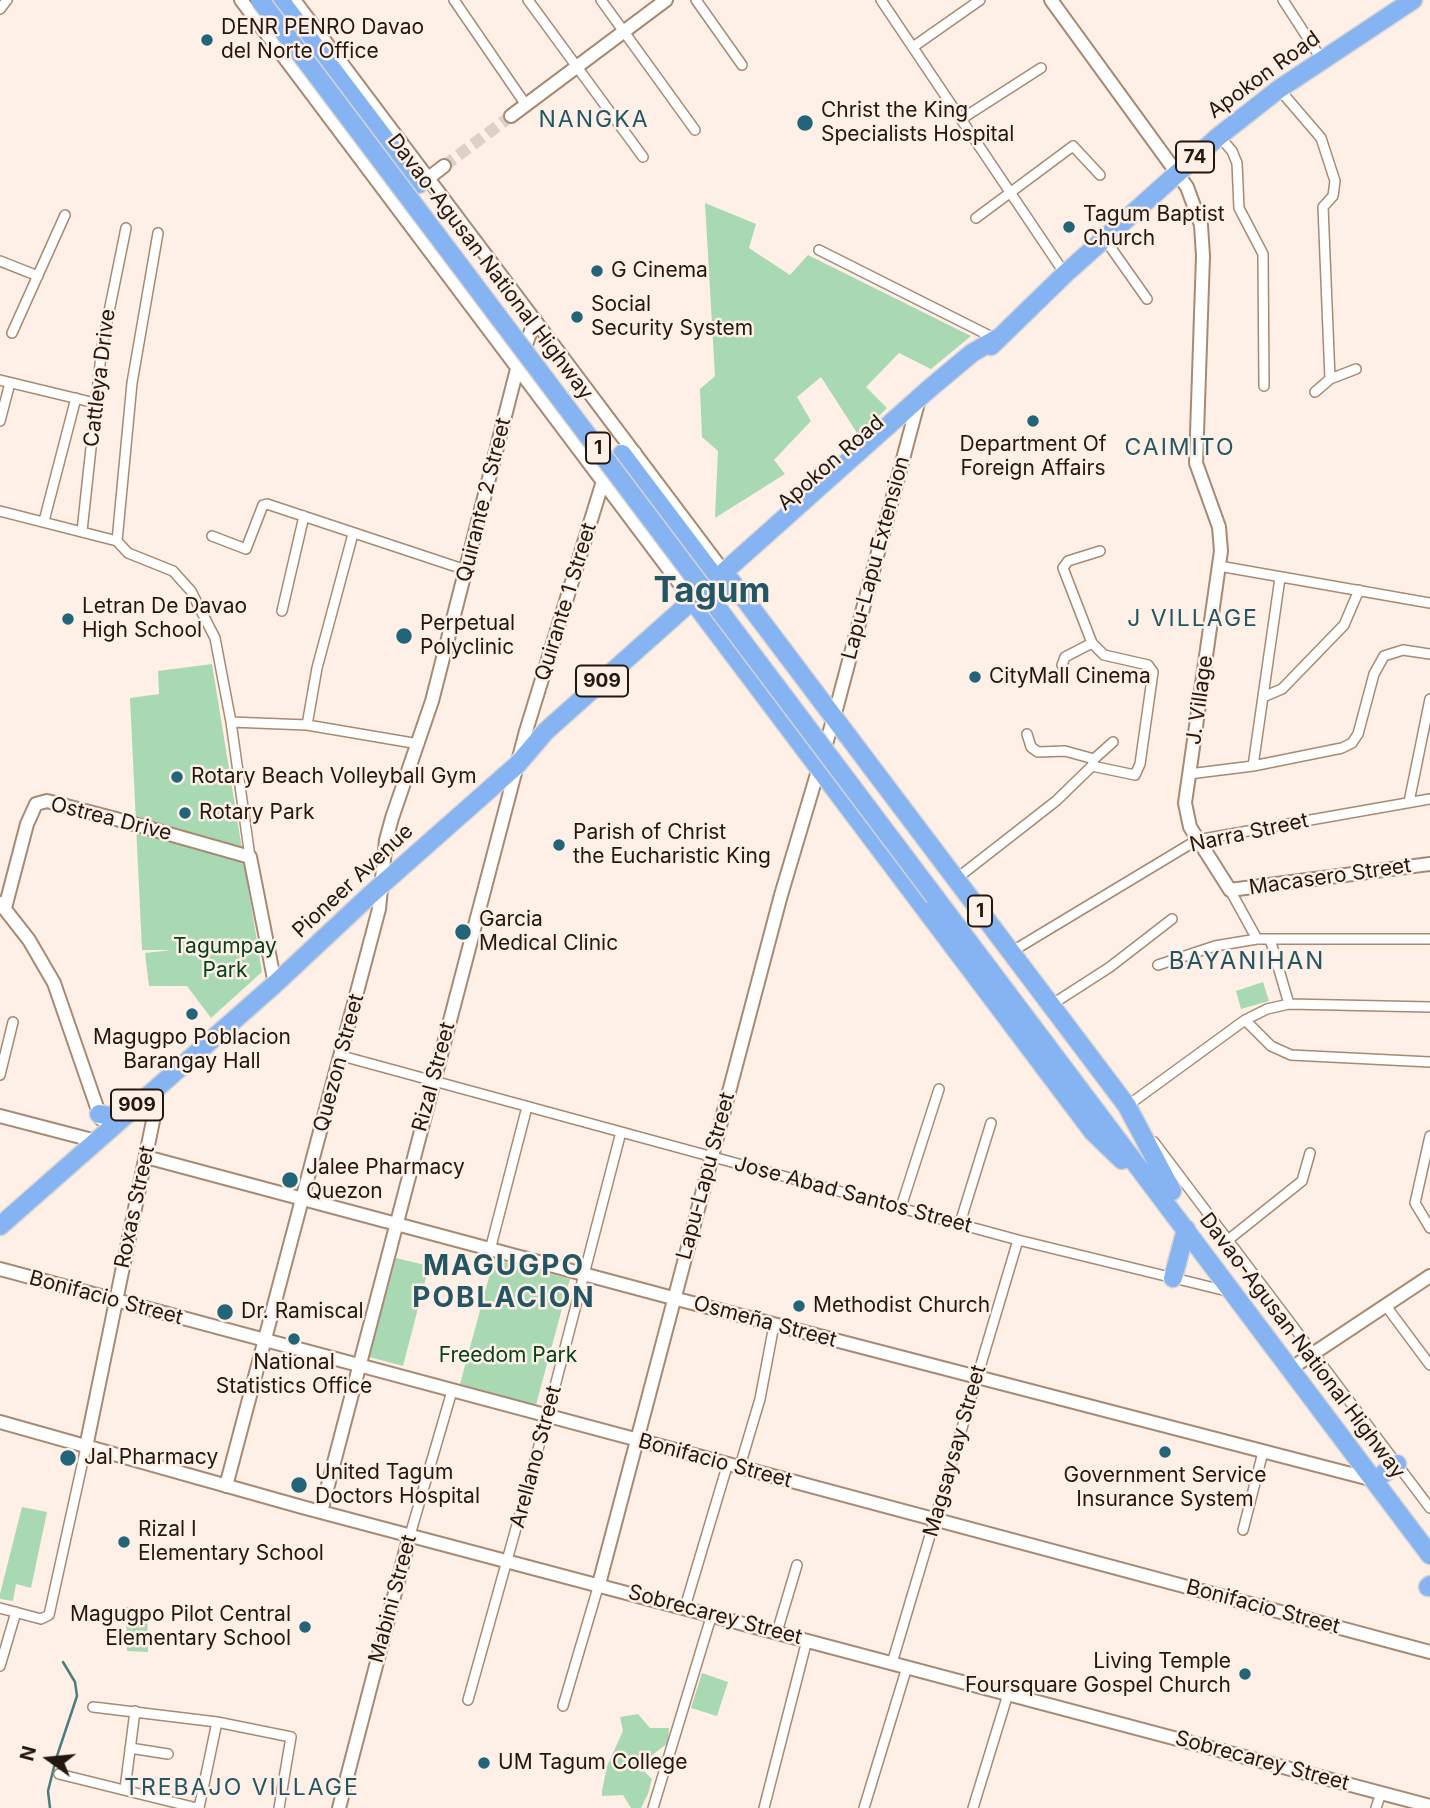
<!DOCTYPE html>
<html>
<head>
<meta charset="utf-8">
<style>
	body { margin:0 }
	#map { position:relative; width:1430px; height:1808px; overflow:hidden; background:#fef0e6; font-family:Inter,sans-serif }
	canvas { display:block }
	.north { position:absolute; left:14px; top:1724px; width:70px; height:70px; -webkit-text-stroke:5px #fef0e6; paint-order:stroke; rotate:285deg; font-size:19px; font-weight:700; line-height:28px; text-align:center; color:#23180f }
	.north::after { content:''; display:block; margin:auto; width:24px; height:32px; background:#23180f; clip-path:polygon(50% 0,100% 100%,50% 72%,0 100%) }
</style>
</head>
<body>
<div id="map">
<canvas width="1430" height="1808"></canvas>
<div class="north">N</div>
</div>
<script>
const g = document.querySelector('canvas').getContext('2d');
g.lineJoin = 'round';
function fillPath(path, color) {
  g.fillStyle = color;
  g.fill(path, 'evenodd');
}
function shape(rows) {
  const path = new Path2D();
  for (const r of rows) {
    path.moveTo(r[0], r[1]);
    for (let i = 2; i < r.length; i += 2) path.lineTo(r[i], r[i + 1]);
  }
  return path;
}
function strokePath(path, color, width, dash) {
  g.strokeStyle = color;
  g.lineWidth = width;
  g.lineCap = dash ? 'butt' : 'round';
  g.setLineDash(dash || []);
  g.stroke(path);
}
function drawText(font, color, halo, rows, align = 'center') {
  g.font = font + ' Inter,sans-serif';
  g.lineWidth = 5;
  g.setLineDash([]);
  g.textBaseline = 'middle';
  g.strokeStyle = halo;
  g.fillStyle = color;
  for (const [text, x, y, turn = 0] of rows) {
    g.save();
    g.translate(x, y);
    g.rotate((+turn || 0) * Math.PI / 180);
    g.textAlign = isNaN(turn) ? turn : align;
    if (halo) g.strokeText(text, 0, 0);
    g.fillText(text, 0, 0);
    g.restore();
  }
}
const green = shape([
	[705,203,756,224,749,248,790,275,808,255,971,336,931,369,899,353,866,387,887,408,859,436,821,377,797,397,811,421,774,460,785,474,715,518,718,451,702,437,700,389,715,376],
	[212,664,262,972,211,1018,187,986,149,986,145,953,172,950,142,950,130,698,159,694,158,671],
	[1263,982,1269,1001,1241,1009,1236,991],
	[396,1258,429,1266,403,1366,369,1357],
	[494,1259,570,1279,536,1405,460,1384],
	[22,1507,47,1512,31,1588,16,1584,13,1601,0,1599,0,1594],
	[126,1607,147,1607,148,1652,127,1651],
	[702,1673,728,1682,717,1716,691,1708],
	[638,1714,650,1728,669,1728,668,1743,643,1762,641,1768,652,1779,648,1794,641,1808,631,1808,623,1795,602,1796,602,1791,607,1766,623,1731,620,1717]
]);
const stream = shape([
	[50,1808,48,1791,56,1759,77,1696,75,1682,63,1662]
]);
const secondaryTunnel = shape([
	[444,166,511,116]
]);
const street = shape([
	[454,0,526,105],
	[528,0,643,157],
	[601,0,695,130],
	[696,0,742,65],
	[881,0,1065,274],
	[1283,0,1322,60],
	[0,9,7,0],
	[913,47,980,0],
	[1279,89,1321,138,1335,181,1333,196,1323,207,1330,379],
	[963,118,1041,68],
	[1219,136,1232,151,1237,163,1239,208,1263,254,1264,386],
	[976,218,1073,146,1100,175],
	[158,233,132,383,117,541,128,553,173,571,191,591,215,638,231,722,250,857],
	[1104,238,1147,299],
	[819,250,996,339],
	[0,261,38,276],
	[12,333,65,215],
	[0,380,95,403],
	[1315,392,1330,379,1356,369],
	[0,421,10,383],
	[0,511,117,541],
	[44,521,76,398],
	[82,531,102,346,126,228],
	[212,536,246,549,263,505,267,504,466,570],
	[1100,551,1068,561,1063,568,1092,643,1104,655,1148,665,1153,672,1140,764,1135,775,1092,766,1094,759,1113,742],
	[1219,566,1430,603],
	[282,611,304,516],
	[1062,665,1065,657,1092,643],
	[1263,697,1282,689,1344,625,1359,590],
	[231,722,307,725,419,744],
	[307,725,317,668,353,534],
	[1027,734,1031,747,1038,752,1065,751,1094,759],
	[1253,766,1280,578],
	[1189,774,1253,766,1342,748,1352,743,1358,734,1374,674,1384,656,1403,650,1430,654],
	[1409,802,1430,699],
	[956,879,1056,801,1092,766],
	[1230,890,1257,939],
	[1270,939,1289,1004],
	[1011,952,1197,840,1430,799],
	[1158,965,1215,946,1257,939,1430,939],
	[1051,1005,1110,967,1172,919],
	[1245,1020,1271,1046,1291,1055,1430,1062],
	[342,1056,1018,1240,1231,1292],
	[0,1075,13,1022],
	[1127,1106,1245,1020,1267,1009,1289,1004,1430,1007],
	[1430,1136,1415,1203,1430,1228],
	[1154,1142,1430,1508],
	[901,1207,939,1089],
	[960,1223,991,1123],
	[1228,1240,1302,1181,1310,1153],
	[490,1250,527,1107],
	[1386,1306,1430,1365],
	[740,1466,760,1399,774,1325],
	[1243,1530,1263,1452],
	[410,1535,452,1391],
	[685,1607,728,1463],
	[0,1608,41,1619,49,1615,86,1447],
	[777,1632,797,1565],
	[892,1663,1018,1240],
	[0,1666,16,1612],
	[468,1700,547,1417,621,1132],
	[563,1706,599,1584],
	[93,1707,217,1722,291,1737,279,1808],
	[130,1748,168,1754],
	[59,1774,197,1808],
	[125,1789,135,1711],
	[199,1808,217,1722],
	[653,1808,712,1614],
	[764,1808,807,1640],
	[864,1808,907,1667],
	[973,1808,1008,1694],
	[1376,1808,1381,1793]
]);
const secondary = shape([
	[241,0,697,607],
	[294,0,727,576],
	[1051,0,1187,187,1201,225,1203,256,1196,463,1219,527,1221,551,1185,803,1190,827,1230,890,1430,864],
	[511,116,666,0],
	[422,183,444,166],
	[0,903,29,940,54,983,101,1119],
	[5,908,27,824,36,804,47,801,116,819,250,857,275,984],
	[0,1116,96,1141],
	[146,1157,673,1298,1374,1480],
	[0,1269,1430,1652],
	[1299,1363,1430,1276],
	[0,1422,302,1507,1430,1806],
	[86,1447,154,1116,155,1089],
	[226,1486,379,909,386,840,392,818,432,701,517,369,535,320],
	[321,1512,526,731,603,481,610,472,635,453],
	[599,1584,781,895,834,717,919,399],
	[339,1808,410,1535]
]);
const highway = shape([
	[280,0,419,184],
	[991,346,1065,274,1219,136,1279,89,1413,0],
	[622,454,723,588],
	[716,579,731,581,1127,1106,1172,1191],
	[701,593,699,609,1093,1132,1122,1160],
	[935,897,1430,1555],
	[99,1114,122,1118],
	[0,1226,275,984,370,895,517,765,546,731,929,389,972,353,996,339],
	[1173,1278,1186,1229],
	[1383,1474,1397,1464],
	[1428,1587,1430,1585]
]);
const highwayBridge = shape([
	[260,0,935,897]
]);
const markers = [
	[207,40,7,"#226578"],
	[805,123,9,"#226578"],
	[1069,227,7,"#226578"],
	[597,271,7,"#226578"],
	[577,317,7,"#226578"],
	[1033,421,7,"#226578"],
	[68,619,7,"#226578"],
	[404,636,9,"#226578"],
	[975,677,7,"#226578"],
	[177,777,7,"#226578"],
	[185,813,7,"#226578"],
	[559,845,7,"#226578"],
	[463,932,9,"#226578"],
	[192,1014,7,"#226578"],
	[290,1180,9,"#226578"],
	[799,1306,7,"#226578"],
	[225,1312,9,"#226578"],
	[294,1339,7,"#226578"],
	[1165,1452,7,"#226578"],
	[68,1458,9,"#226578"],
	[299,1485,9,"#226578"],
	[124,1542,7,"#226578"],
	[305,1627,7,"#226578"],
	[1245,1674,7,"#226578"],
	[484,1763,7,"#226578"]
];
const shields = [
	[1195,157,38],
	[598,448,24],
	[602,681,52],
	[980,911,24],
	[137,1105,52]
];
const shieldNames = [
	["74",1195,157],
	["1",598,448],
	["909",602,681],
	["1",980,911],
	["909",137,1105]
];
const poiNames = [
	["DENR PENRO Davao",221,28],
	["del Norte Office",221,52],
	["Christ the King",821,111],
	["Specialists Hospital",821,135],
	["Tagum Baptist",1083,215],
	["Church",1083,239],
	["G Cinema",611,271],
	["Social",591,305],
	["Security System",591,329],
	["Department Of",1033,445,"center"],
	["Foreign Affairs",1033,469,"center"],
	["Letran De Davao",82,607],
	["High School",82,631],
	["Perpetual",420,624],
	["Polyclinic",420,648],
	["CityMall Cinema",989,677],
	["Rotary Beach Volleyball Gym",191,777],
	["Rotary Park",199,813],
	["Parish of Christ",573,833],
	["the Eucharistic King",573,857],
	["Garcia",479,920],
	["Medical Clinic",479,944],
	["Magugpo Poblacion",192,1038,"center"],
	["Barangay Hall",192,1062,"center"],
	["Jalee Pharmacy",306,1168],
	["Quezon",306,1192],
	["Methodist Church",813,1306],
	["Dr. Ramiscal",241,1312],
	["National",294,1363,"center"],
	["Statistics Office",294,1387,"center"],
	["Jal Pharmacy",84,1458],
	["United Tagum",315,1473],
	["Doctors Hospital",315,1497],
	["Government Service",1165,1476,"center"],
	["Insurance System",1165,1500,"center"],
	["Rizal I",138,1530],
	["Elementary School",138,1554],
	["Magugpo Pilot Central",291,1615,"right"],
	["Elementary School",291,1639,"right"],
	["Living Temple",1231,1662,"right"],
	["Foursquare Gospel Church",1231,1686,"right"],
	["UM Tagum College",498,1763]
];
const streetNames = [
	["Apokon Road",1264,75,-36],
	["Davao-Agusan National Highway",490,267,53],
	["Cattleya Drive",100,378,-83],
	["Apokon Road",831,463,-41],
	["Quirante 2 Street",484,500,-76],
	["Lapu-Lapu Extension",876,558,-75],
	["Quirante 1 Street",566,602,-73],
	["J. Village",1200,700,-82],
	["Ostrea Drive",111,819,14],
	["Narra Street",1249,833,-12],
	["Macasero Street",1330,877,-8],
	["Pioneer Avenue",353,881,-43],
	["Quezon Street",339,1063,-75],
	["Rizal Street",434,1077,-75],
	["Lapu-Lapu Street",706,1176,-75],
	["Jose Abad Santos Street",853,1195,15],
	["Roxas Street",135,1207,-78],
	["Bonifacio Street",106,1298,15],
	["Osmeña Street",765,1322,15],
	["Davao-Agusan National Highway",1302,1346,53],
	["Magsaysay Street",955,1451,-74],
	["Arellano Street",536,1457,-75],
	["Bonifacio Street",715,1461,15],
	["Mabini Street",393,1599,-75],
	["Bonifacio Street",1263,1607,15],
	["Sobrecarey Street",715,1615,15],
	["Sobrecarey Street",1262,1761,15]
];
const parkNames = [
	["Tagumpay",225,947],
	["Park",225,971],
	["Freedom Park",508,1356]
];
const neighbourhoodNames = [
	["NANGKA",594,120],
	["CAIMITO",1180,448],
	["J VILLAGE",1193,619],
	["TREBAJO VILLAGE",242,1788]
];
const quarterNames = [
	["BAYANIHAN",1247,962]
];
const districtNames = [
	["MAGUGPO",504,1267],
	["POBLACION",504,1299]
];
const townNames = [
	["Tagum",712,591]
];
fillPath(green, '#a9d9b3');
strokePath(stream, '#4a7d7d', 2.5);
strokePath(secondaryTunnel, '#ddd0c6', 12, [12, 6]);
strokePath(street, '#a88972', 12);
strokePath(secondary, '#a88972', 16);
strokePath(highway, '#d7d5d4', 21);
strokePath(street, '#fff', 9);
strokePath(secondary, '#fff', 12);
strokePath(highway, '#86b4f3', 18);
strokePath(highwayBridge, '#d7d5d4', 21, []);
strokePath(highwayBridge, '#86b4f3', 18);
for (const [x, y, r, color] of markers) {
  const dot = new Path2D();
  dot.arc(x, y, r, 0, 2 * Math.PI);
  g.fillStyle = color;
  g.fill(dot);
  strokePath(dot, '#fef0e6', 2.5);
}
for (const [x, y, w] of shields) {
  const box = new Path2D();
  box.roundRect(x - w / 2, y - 15.5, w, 31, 5);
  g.fillStyle = '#fef0e6';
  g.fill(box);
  strokePath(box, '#23180f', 2);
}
drawText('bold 19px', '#23180f', null, shieldNames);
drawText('21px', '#23180f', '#fef0e6', poiNames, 'left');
drawText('21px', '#23180f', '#fef0e6', streetNames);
drawText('21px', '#06411d', '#fef0e6', parkNames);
g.letterSpacing = '2px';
drawText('23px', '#225665', '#fef0e6', neighbourhoodNames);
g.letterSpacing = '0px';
g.letterSpacing = '2px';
drawText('24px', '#225665', '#fef0e6', quarterNames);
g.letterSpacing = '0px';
g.letterSpacing = '2px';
drawText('bold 28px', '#225665', '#fef0e6', districtNames);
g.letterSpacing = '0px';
drawText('bold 35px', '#225665', '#fef0e6', townNames);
</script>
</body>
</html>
